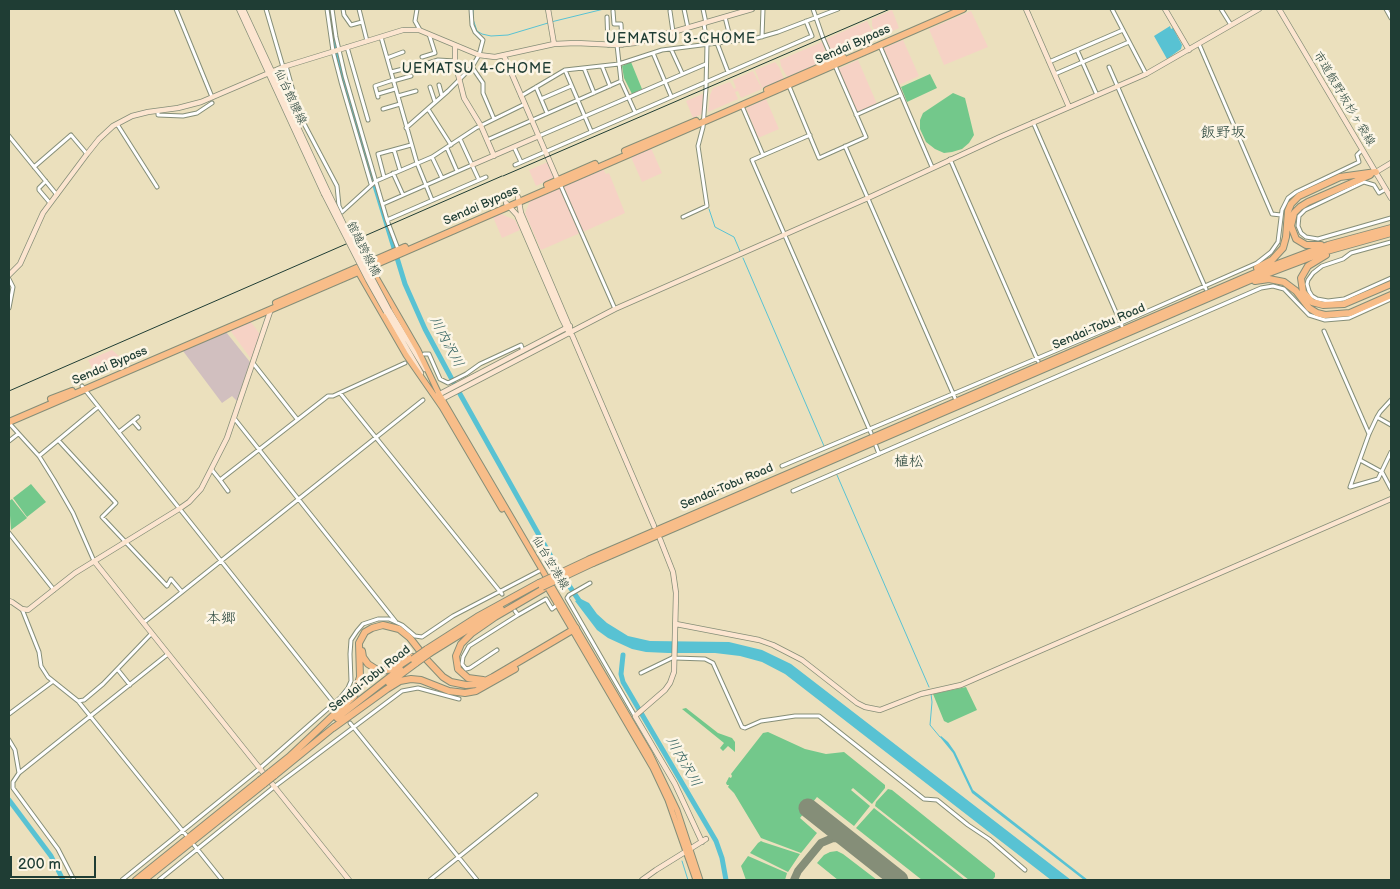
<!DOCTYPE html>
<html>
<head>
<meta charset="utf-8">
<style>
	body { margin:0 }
	#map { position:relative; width:1400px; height:889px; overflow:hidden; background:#ebe0bd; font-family:"Balsamiq Sans",sans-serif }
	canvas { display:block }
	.frame { position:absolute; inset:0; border:10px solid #1f3d34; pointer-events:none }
	.scale { position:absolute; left:10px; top:856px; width:86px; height:22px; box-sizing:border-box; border:2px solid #1f3d34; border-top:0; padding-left:6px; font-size:15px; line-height:18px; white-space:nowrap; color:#1f3d34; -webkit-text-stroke:4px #fcf5e5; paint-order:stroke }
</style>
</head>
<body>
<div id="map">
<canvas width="1400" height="889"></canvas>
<div class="frame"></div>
<div class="scale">200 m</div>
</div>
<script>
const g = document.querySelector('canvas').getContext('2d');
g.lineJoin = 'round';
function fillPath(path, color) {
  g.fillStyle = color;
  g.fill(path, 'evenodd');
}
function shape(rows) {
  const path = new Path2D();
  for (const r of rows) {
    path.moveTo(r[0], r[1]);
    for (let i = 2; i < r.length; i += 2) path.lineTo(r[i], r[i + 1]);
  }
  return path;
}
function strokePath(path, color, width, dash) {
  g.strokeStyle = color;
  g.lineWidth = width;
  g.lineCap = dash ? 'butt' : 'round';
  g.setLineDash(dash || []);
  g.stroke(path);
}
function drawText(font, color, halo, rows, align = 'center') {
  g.font = font + ' "Balsamiq Sans","Klee One",sans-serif';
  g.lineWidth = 5;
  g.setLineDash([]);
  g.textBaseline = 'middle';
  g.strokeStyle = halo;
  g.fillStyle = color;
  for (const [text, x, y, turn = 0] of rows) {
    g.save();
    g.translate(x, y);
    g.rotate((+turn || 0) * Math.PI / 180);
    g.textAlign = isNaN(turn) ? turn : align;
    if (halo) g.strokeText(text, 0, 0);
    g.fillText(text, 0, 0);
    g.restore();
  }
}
const built = shape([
	[892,10,899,28,878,38,872,26,872,19],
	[971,11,988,47,944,65,929,29],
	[867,21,876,38,834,57,826,39],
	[903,40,919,76,899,85,883,48],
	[822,42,828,59,787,77,781,66,780,60],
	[858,60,877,104,857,113,838,69],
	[775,62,779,67,784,79,762,88,755,70],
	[753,71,762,89,741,98,738,91,735,92,738,99,708,112,710,95,713,88,730,82,734,89,736,88,733,80],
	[705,93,702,114,693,118,686,101],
	[766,99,779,129,758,138,746,108],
	[651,148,662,173,642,182,631,157],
	[548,162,555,177,536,186,529,170],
	[603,169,606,174,609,173,625,213,583,232,563,186],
	[560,188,580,233,541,250,525,213,530,201],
	[501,214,515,220,520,230,502,238,493,217],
	[250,321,260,334,251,359,230,330],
	[112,350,120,357,123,364,96,376,88,360]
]);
const industrial = shape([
	[226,332,250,362,237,401,232,396,222,403,183,351]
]);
const green = shape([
	[631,62,642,89,632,94,624,78,622,66],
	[930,74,937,88,907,102,901,87],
	[953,93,965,98,974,135,969,143,962,149,952,152,944,153,935,149,926,142,920,129,920,120,923,113],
	[31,484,46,502,27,517,13,498],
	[12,499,27,518,11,530,9,501],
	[966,687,977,710,948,723,944,721,933,694],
	[686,708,718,733,732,738,735,742,735,752,728,746,723,751,720,748,724,743,682,709],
	[768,732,805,749,826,754,844,752,885,785,885,788,872,804,853,788,851,790,870,806,854,826,817,797,800,818,817,833,801,853,761,838,734,793,728,787,729,785,727,785,726,783,729,777,731,778,732,776,731,774,763,733],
	[888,789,892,790,995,873,995,877,992,880,969,880,875,806,876,802],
	[874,808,965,880,922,880,856,828],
	[761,841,763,842,800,854,788,872,750,853,758,843],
	[830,852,837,851,843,854,877,880,838,880,817,863,824,855],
	[748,856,787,873,785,880,746,880,741,866]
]);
const water = shape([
	[1170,26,1171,29,1173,28,1182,45,1181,49,1167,59,1154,36],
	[581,599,589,603,597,614,607,623,628,636,650,641,729,642,762,650,791,664,1071,880,1051,880,785,674,762,662,740,656,715,653,668,653,646,652,632,649,608,638,597,630,575,601],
	[941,736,948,742,955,752,973,790,1088,880,1084,880,972,793,953,753,940,737]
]);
const stream = shape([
	[473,9,473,19,477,31,482,34,491,36,508,35,548,23],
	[551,22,604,9],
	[709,209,715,227,734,237,740,251],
	[743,258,824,446],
	[837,475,929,687],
	[931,694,932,702,930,725,940,737],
	[682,861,688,880]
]);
const river = shape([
	[330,9,335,49,343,81,405,284,425,329,455,385,558,569,582,605],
	[623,655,621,674,623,682,716,841,722,858,726,880],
	[9,800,51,856,63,880]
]);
const taxiway = shape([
	[794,880,798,871,821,843,833,838,848,839]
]);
const runway = shape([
	[808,808,899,880]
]);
const streetTunnel = shape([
	[502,594,515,611]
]);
const street = shape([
	[176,9,212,97],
	[266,9,283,67],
	[327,9,333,51,341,82,371,184],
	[332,9,336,37,345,76,387,220,398,249],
	[343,9,344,15,351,25,362,22],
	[359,9,367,41],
	[417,9,415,21,420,30],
	[684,9,688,28],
	[703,9,706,23],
	[1112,9,1146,74],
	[1221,9,1231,25],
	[1386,9,1391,18],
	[613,11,614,24,621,24,622,45],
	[670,11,673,32],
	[607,17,608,45],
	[725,17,731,41],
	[381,37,417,163,432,200],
	[762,37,763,9],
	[717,43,728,72],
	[1199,44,1272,214,1281,215],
	[617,45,621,81,635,112],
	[880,46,932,167],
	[347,47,368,120],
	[671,49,682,73],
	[1077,50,1097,95],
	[653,53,671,96],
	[422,57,435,53,429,34],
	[387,58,403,52],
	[1049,62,1123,30],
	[422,65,438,60,455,61],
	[286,66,300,116,337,186,339,206,342,212,376,181,432,157,476,128,525,104],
	[602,66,610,86],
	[472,67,483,83,483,93,494,119],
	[1109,67,1206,289],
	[584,68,594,93],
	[565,70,591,131],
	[391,72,407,68],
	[1055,74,1129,42],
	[393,81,411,76],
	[439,85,442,96],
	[789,86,819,158,866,137,823,38,813,9],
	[430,87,435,102],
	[536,87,547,113],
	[378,94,395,89],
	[398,96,416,91],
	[521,96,565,70,619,64,662,50,757,38,778,32,838,9],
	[378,97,375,86,393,80],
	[541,99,571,86],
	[742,106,763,155],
	[383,109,400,104],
	[428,109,451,145],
	[158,111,158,115,183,116,197,113,212,103],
	[856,115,901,95],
	[1033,122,1122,326],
	[117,124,157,187],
	[406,128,448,91,472,67,479,55,483,40,475,32,472,25,471,9],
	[810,135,752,160,871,433],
	[9,136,57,195],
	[539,136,706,64],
	[460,139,479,180],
	[487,140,621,81],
	[845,146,955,398],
	[514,147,521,162],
	[447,148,457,171],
	[394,150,400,170],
	[432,157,442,178],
	[950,159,1038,361],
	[515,165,812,36,806,21],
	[34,167,71,135,87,154],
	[393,173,403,195],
	[384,177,378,154,411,145],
	[46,181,39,188,39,190,50,203],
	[560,184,615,309],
	[1386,189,1379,193,1374,185,1364,182,1305,210,1299,216,1298,226,1301,233,1306,237,1318,239,1391,218],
	[383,204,472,165],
	[683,217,707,206,698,146,703,127,706,88,707,44,704,24],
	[387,220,486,177],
	[1391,242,1351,253,1343,259,1322,266,1313,273,1308,280,1307,284,1309,291,1312,296,1317,299,1328,301,1344,299,1391,278],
	[9,279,13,287,9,308],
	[1324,331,1369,434],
	[424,354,429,354,440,379,448,383,466,374,480,364,521,345,523,351],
	[253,363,297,419],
	[82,386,338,708],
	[340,393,502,594],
	[1391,400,1380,412,1377,417,1369,434,1350,487,1378,479,1391,452],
	[1377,417,1391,425],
	[234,418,396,622],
	[133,421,139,428],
	[9,423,39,456,54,480,73,513,94,561],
	[119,432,138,417],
	[58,440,116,503,102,517,167,586,171,579,182,592],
	[9,441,18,434],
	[876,446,879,454],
	[39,456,98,407],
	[1360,460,1382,472,1391,489],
	[782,466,1121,323,1257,263,1271,252,1278,242,1282,210,1288,198,1296,192,1359,162,1357,155,1362,150],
	[212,470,220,480,328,396,333,396,405,363],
	[220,480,228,491],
	[793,491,1261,288,1273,286,1284,289,1309,315,1325,320,1349,318,1391,299],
	[9,533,54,590],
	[590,583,569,595,567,598,635,716],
	[22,609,39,652,41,666,48,677,78,701,186,835],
	[518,615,546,599,552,609,557,605],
	[143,623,423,400],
	[497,650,470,668,466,669,462,664,463,657,469,646,518,615,515,611],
	[675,658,705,659,713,663,742,727,745,728,761,721,775,719,795,716,819,716,924,799,937,800,968,825,989,839,1025,870],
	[118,670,130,685],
	[641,673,674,657],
	[78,701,84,700,103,684,152,633],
	[9,714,52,682],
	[350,723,477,880],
	[9,740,15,750,19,773],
	[194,845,222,880],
	[74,880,58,849,13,788,13,782,19,773,168,654],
	[122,880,259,769,340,698,348,688,351,681,350,654,351,640,357,631,363,624,378,619,389,619,402,625,415,636,422,637,453,616,539,571],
	[159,880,274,787,402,691,418,688,459,699],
	[430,880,536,795]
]);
const secondary = shape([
	[239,9,324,194],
	[243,9,328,192],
	[548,9,554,44],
	[1026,9,1069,107],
	[1165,9,1189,50],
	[1279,9,1391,198],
	[455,45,455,62,464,98,481,126,494,156],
	[504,56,559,183],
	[472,165,539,136],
	[1376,172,1391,163],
	[518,197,521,213,570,328],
	[506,203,517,215,562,319,569,333,572,335,654,526],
	[9,275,20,264,43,213,87,154,99,139,113,126,132,116,148,112,178,108,201,102,283,67,403,30,419,30,479,55,495,57,554,44,576,43,617,45,635,43,752,9],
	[389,310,425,369],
	[386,312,421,373],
	[436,396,570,326],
	[440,400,615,309,868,198,1000,137,1146,74,1259,9],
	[660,539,673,572,676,593,674,672,670,683,665,690,635,716,675,784,702,842],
	[94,561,349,880],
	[9,601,12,602,22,609,28,610,75,573,179,509,189,502,201,489,227,438,271,309],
	[676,624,759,640,773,645,802,660,857,703,865,707,880,710,921,694,961,685,977,678,1391,499],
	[642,880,656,870,706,839]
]);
const primary = shape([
	[369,265,418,350,439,394,650,754,677,810,700,880],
	[357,270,406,355,442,407,502,509],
	[545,583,653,768,668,800,696,880]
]);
const highway = shape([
	[767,90,843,57],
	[625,151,696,121],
	[547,185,595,164],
	[1321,245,1306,245,1296,239,1291,226,1294,213,1300,207,1308,202,1370,175],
	[1326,255,1308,266,1301,278,1303,292,1312,302,1323,305,1344,304,1391,284],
	[1257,268,1272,260,1283,248,1286,237,1288,211,1291,204,1299,196,1340,177,1376,172],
	[1255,281,1269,279,1284,282,1296,291,1309,308,1317,313,1325,315,1350,313,1391,295],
	[276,303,405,247],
	[51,399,72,391],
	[9,422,358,272,963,9],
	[590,559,1267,268,1328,245,1391,228],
	[593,563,1248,281,1327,251,1391,233],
	[427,649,477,617,539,583],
	[362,651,363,657,368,664,379,671,394,669,412,657],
	[430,653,501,609],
	[483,680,468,678,458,669,456,656,461,644,472,633,495,617,543,589],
	[389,683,416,663],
	[337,718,400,669],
	[333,728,387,689,400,681,411,679,421,680,449,691,465,693,476,691,515,669],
	[288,758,354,696,360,677,359,643,365,632,372,628,383,625,399,629,410,638,427,660,443,677,451,682,466,685,479,684,493,677,576,628],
	[270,772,290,756],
	[274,776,334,727],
	[136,880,260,780],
	[144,880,264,784]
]);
const rail = shape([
	[503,176,890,9],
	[9,391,502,176]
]);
const secondaryBridge = shape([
	[328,192,349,235,389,310],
	[324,194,368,280,386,312]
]);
const highwayBridge = shape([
	[539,583,590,559],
	[542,587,593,563],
	[413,659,427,649],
	[416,663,430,653],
	[260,780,270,772],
	[264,784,274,776]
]);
const streetNames = [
	["Sendai Bypass",853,45,-24],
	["仙台館腰線",290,97,65],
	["市道飯野坂杉ヶ袋線",1344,99,59],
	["Sendai Bypass",481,206,-24],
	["舘越跨線橋",363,249,63],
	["Sendai-Tobu Road",1099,327,-23],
	["Sendai Bypass",110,366,-23],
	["Sendai-Tobu Road",727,487,-23],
	["仙台空港線",550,563,59],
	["Sendai-Tobu Road",370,679,-38]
];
const neighbourhoodNames = [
	["UEMATSU 3-CHOME",681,39],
	["UEMATSU 4-CHOME",477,69]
];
const waterNames = [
	["川内沢川",446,342,62],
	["川内沢川",683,762,60]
];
const quarterNames = [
	["飯野坂",1223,133],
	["植松",909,462],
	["本郷",221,619]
];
fillPath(built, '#f6d2c5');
fillPath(industrial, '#d1bfbf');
fillPath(green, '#73c88b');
fillPath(water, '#58c2d3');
strokePath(stream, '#58c2d3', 1);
strokePath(river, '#58c2d3', 5);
strokePath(taxiway, '#858e78', 8);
strokePath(runway, '#858e78', 19);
strokePath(streetTunnel, '#c2bfa2', 3, [3, 1.5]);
strokePath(street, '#858e78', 5);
strokePath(secondary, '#858e78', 6);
strokePath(primary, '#858e78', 7);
strokePath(highway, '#858e78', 8);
strokePath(street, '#fff', 3);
strokePath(secondary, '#fce5d0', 4.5);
strokePath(primary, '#f8bd89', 5);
strokePath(highway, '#f8bd89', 6);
strokePath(rail, '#1f3d34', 1);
strokePath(secondaryBridge, '#858e78', 6, []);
strokePath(highwayBridge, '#858e78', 8, []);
strokePath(secondaryBridge, '#fce5d0', 4.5);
strokePath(highwayBridge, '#f8bd89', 6);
drawText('12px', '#1f3d34', '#fcf5e5', streetNames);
g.letterSpacing = '1px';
drawText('14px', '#1f3d34', '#fcf5e5', neighbourhoodNames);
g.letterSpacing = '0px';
drawText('italic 14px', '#2d5e5c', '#fcf5e5', waterNames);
drawText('15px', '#1f3d34', '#fcf5e5', quarterNames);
</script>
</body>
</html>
